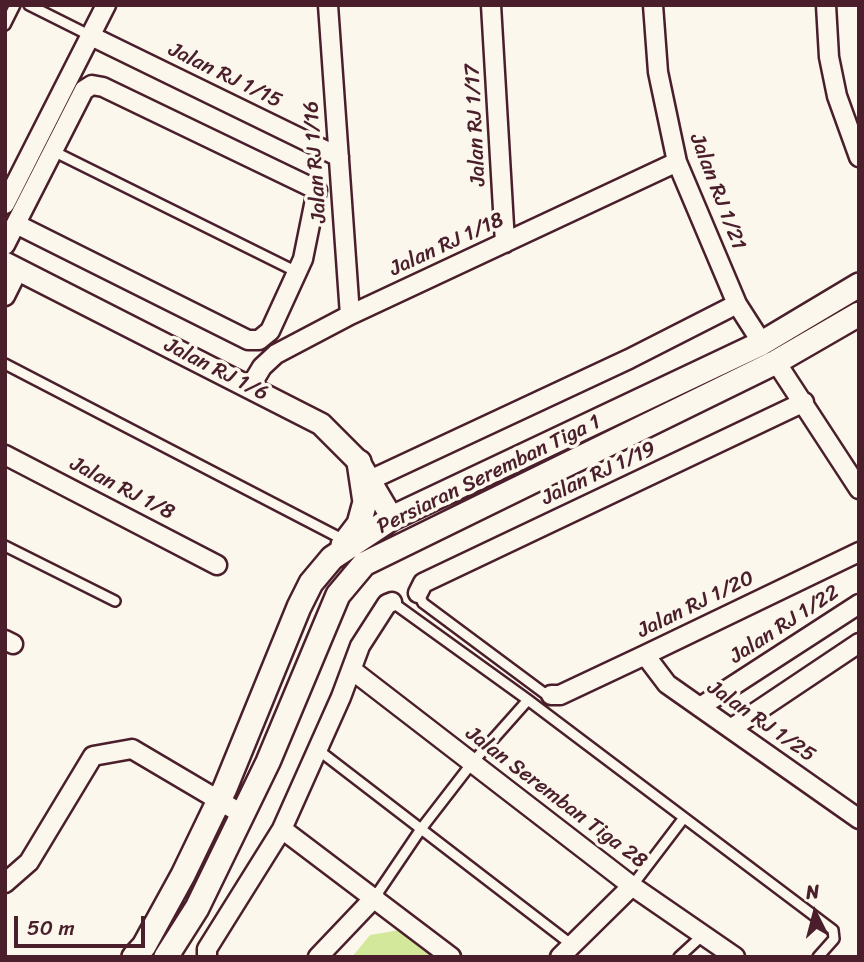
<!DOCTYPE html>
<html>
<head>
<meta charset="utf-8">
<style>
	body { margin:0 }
	#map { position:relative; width:864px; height:962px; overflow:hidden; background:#fbf7ec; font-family:Sriracha,sans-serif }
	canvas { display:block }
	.frame { position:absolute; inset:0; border:7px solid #4a1f2b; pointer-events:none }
	.north { position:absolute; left:780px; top:878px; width:70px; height:70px; -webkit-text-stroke:5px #fbf7ec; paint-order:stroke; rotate:354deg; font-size:19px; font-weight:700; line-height:28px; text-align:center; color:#4a1f2b }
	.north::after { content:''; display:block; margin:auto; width:24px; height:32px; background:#4a1f2b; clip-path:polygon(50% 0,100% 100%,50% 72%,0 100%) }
	.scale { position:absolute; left:14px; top:916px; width:131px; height:32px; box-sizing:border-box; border:4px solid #4a1f2b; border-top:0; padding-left:9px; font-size:21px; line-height:24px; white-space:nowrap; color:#4a1f2b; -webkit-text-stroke:5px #fbf7ec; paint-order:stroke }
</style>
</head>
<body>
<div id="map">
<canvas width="864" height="962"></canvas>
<div class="frame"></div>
<div class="north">N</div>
<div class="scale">50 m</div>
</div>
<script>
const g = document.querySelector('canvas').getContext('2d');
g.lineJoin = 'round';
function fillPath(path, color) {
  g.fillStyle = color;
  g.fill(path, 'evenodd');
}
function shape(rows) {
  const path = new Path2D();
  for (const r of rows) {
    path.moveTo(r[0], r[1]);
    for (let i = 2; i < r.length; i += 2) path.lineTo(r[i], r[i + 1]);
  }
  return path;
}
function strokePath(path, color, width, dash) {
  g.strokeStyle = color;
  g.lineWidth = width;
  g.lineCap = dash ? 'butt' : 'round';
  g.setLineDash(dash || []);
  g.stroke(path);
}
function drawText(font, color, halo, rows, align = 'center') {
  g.font = font + ' Sriracha,sans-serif';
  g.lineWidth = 7;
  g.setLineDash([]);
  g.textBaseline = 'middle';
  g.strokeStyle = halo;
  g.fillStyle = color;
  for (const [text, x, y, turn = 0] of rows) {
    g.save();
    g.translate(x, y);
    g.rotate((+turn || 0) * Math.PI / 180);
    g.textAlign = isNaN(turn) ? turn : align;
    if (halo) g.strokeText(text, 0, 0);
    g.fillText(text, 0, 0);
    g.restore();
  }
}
const green = shape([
	[405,929,442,957,352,957,370,935]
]);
const service = shape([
	[29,5,91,36],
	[5,25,15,5],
	[53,151,297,272],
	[5,364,344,540],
	[5,546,115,601],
	[418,593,423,603,544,693,551,695],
	[392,602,528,700,833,930,834,939,818,957],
	[317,749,572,945],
	[632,886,683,819],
	[375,897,421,829,472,763,528,700],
	[679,957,704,934]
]);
const minor = shape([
	[328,5,350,315],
	[491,5,505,243],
	[653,5,658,72,677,162,737,304,762,343],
	[826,5,829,57,837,96,859,157],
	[91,36,339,157],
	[5,204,106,5],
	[5,245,84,90,92,85,103,87,317,190,303,259,270,331,259,340,248,340,16,224],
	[5,296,18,270],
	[776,362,859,489],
	[250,387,262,367,276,354,350,315,677,162],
	[5,455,217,565],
	[370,480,629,359,737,304],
	[418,593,423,583,804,402],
	[5,640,13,644],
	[645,655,667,684,859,819],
	[352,670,632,886,735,957],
	[551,695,560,695,645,655,859,552],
	[700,707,859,604],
	[732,728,859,643],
	[282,829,451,957],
	[5,883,29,862,93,756,132,749,242,814],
	[207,957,207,949,282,829,341,697,360,646,387,604,392,602],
	[318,957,375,897],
	[560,957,632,886]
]);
const tertiary = shape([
	[5,263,321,424,359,462,392,518]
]);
const secondary = shape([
	[343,545,359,524,365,502,359,462],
	[134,957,144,946,183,875,225,788,299,607,311,583,332,558,392,518,762,343,859,285],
	[166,957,197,908,268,762,338,595,364,564,776,362,859,314]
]);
const streetNames = [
	["Jalan RJ 1/15",225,76,26],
	["Jalan RJ 1/17",476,125,-93],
	["Jalan RJ 1/16",316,162,-94],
	["Jalan RJ 1/21",717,192,69],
	["Jalan RJ 1/18",447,245,-25],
	["Jalan RJ 1/6",216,370,27],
	["Jalan RJ 1/19",599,474,-25],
	["Persiaran Seremban Tiga 1",489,475,-26],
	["Jalan RJ 1/8",122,489,27],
	["Jalan RJ 1/20",696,605,-26],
	["Jalan RJ 1/22",785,625,-33],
	["Jalan RJ 1/25",761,722,35],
	["Jalan Seremban Tiga 28",556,798,37]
];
fillPath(green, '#d4e89c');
strokePath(service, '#4a1f2b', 14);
strokePath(minor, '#4a1f2b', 23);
strokePath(tertiary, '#4a1f2b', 26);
strokePath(secondary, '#4a1f2b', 28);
strokePath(service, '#fbf7ec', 9);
strokePath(minor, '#fbf7ec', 18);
strokePath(tertiary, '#fbf7ec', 21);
strokePath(secondary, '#fbf7ec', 23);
drawText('21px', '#4a1f2b', '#fbf7ec', streetNames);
</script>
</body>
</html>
